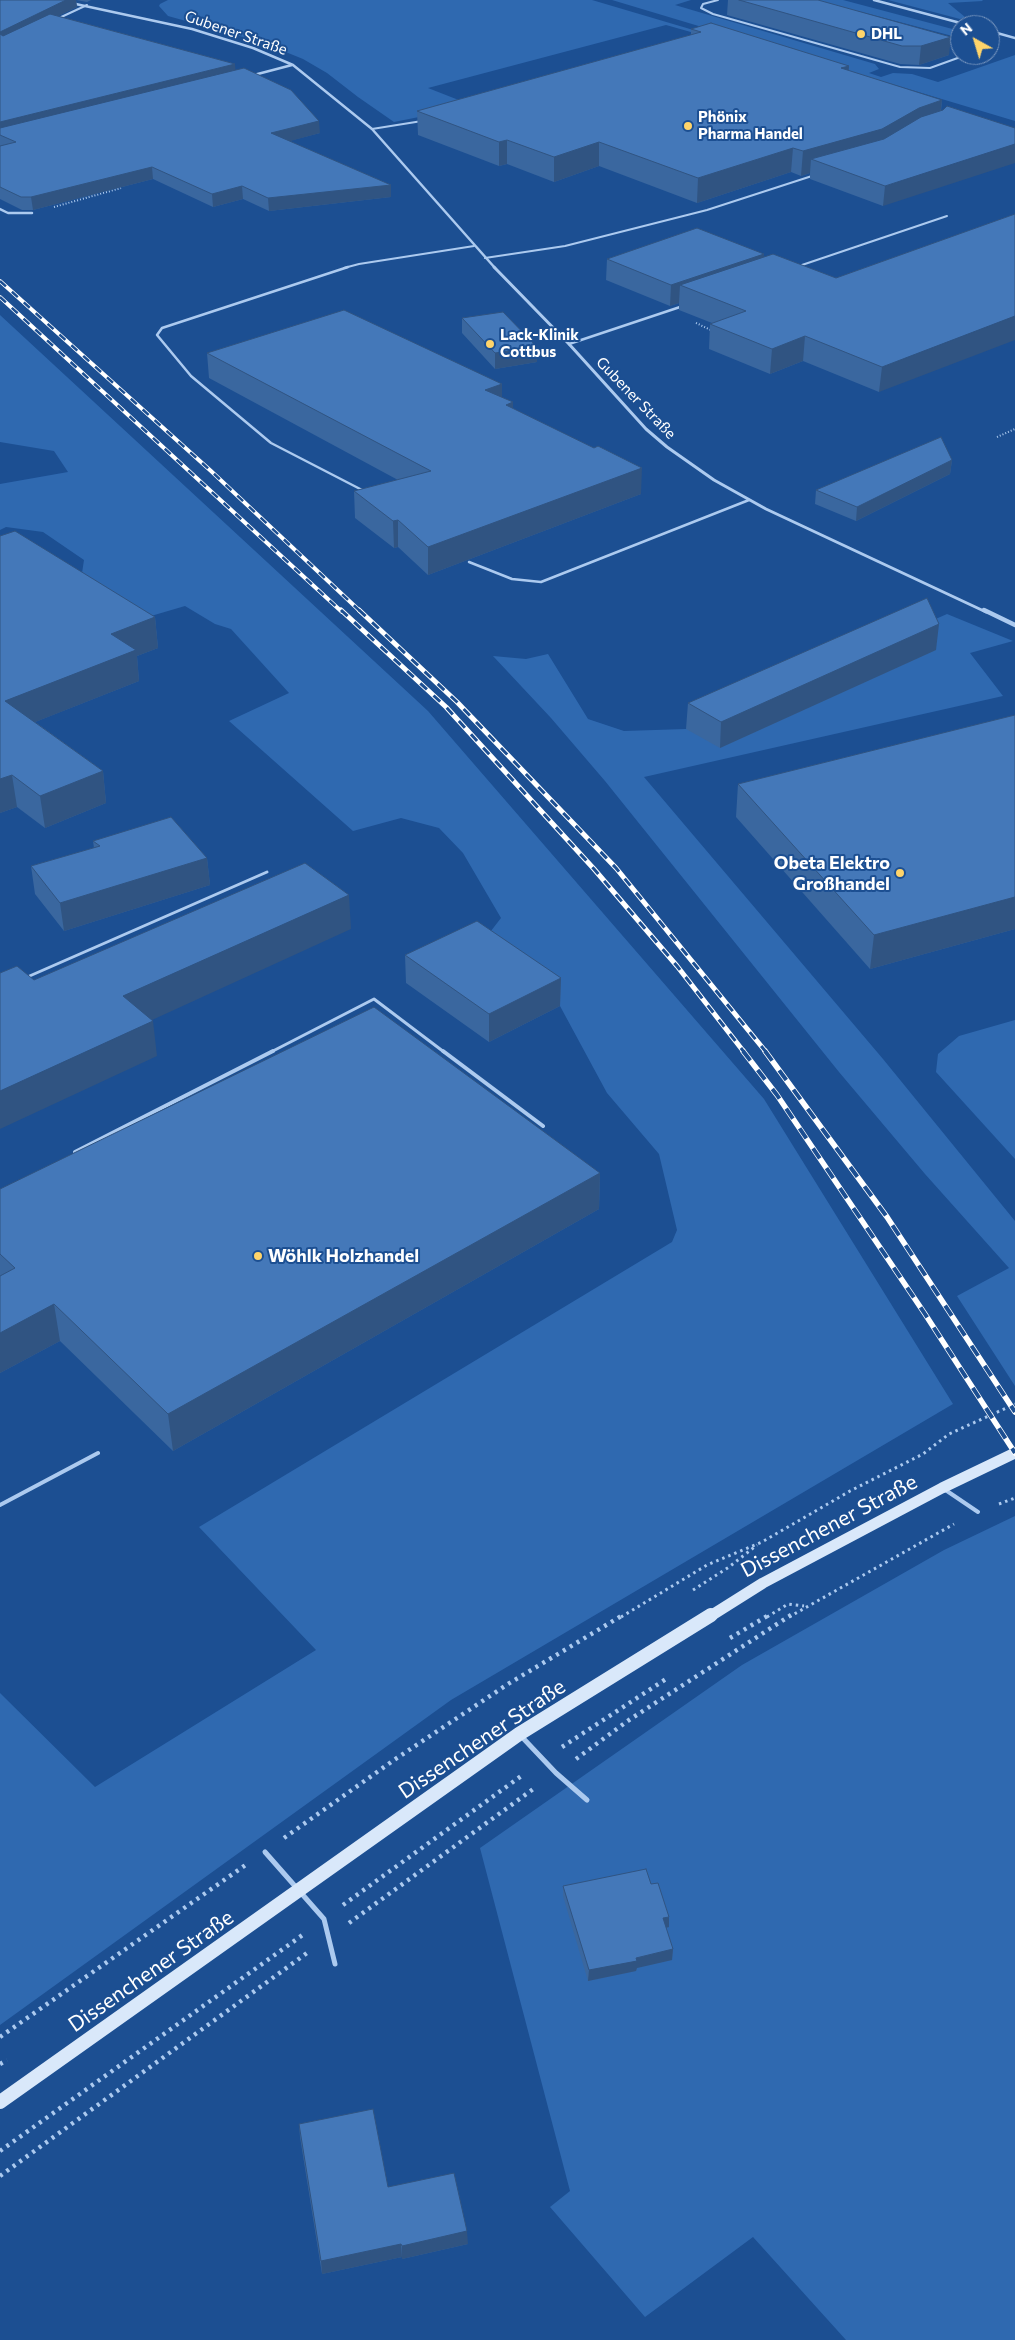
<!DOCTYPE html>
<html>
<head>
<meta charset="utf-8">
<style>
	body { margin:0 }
	#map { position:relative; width:1015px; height:2340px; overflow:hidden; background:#1c4f92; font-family:Commissioner,sans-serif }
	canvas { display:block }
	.north { position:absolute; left:950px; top:15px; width:50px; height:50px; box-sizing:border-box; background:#1c4f92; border:1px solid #7795be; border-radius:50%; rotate:321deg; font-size:14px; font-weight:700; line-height:20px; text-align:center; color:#fff }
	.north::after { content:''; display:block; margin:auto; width:18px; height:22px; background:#ffd46a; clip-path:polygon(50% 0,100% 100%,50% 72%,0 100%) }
</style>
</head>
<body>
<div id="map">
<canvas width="1015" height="2340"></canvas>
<div class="north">N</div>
</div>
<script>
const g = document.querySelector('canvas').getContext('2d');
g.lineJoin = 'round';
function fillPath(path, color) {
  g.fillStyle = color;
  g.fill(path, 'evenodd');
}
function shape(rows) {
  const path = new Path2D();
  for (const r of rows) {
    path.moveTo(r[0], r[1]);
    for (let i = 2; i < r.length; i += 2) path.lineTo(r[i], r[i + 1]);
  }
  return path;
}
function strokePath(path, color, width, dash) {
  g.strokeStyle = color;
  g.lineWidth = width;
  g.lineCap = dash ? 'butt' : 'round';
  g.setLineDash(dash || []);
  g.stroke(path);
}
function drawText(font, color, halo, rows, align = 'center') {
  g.font = font + ' Commissioner,sans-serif';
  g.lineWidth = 4;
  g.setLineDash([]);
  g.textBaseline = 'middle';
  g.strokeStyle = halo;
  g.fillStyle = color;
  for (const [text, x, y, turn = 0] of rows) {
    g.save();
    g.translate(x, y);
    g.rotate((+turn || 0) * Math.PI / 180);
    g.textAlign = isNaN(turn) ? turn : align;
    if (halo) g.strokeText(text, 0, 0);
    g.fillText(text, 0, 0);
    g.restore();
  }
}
const green = shape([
	[168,0,592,0,717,37,712,38,666,25,428,88,474,106,394,122,358,97,327,73,303,59,261,42,168,16,159,6,160,4],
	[612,0,691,0,675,5,875,64,879,69,869,73,881,77,893,73,912,74,938,82,1015,55,1015,121],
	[810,0,843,0,960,31,960,38,858,11,844,10],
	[888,0,982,0,983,1,948,3,965,17,960,19],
	[0,315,428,711,764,1099,953,1404,451,1700,0,2025,0,1693,95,1787,316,1650,199,1527,672,1242,677,1230,659,1154,607,1093,560,1006,477,949,501,918,463,853,439,828,401,818,353,831,229,721,289,693,231,629,215,624,185,606,151,616,82,573,84,560,43,532,6,527,0,530,0,484,68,472,54,451,0,442],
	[947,614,1013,641,970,653,1003,696,644,777,883,1059,1015,1221,1015,1386,957,1296,1009,1268,925,1174,839,1072,605,781,551,718,493,656,526,659,548,654,588,719,624,731,686,729],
	[1015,1020,1015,1159,936,1072,938,1054,959,1036],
	[1015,1516,1015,2340,846,2340,753,2237,645,2317,550,2207,570,2191,480,1848,742,1665,944,1550]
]);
const pathFar2 = shape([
	[54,207,121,188],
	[696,323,713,331],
	[997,437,1015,429]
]);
const pathFar1 = shape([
	[999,1504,1015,1498],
	[693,1590,729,1567,757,1545],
	[621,1617,707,1565,762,1542,850,1491,923,1454,949,1434,1015,1404],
	[767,1617,788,1604,804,1606],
	[789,1617,954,1524]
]);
const path = shape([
	[730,1638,769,1615],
	[562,1747,666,1679],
	[576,1759,629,1720,791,1615],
	[284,1838,394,1760,508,1684,623,1615],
	[343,1905,524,1774],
	[349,1923,536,1787],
	[0,2037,247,1864],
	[0,2064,7,2060],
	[0,2151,304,1934],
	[0,2176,307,1953]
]);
const laneFar4 = shape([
	[718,0,703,4,701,8,713,14,900,67,930,68,966,55],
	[57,19,87,5],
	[948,38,960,41],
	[372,129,422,121],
	[485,258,565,246,707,210,815,175],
	[799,266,947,216],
	[344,268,359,264,474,246]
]);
const laneFar3 = shape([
	[348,267,162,328,157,335,191,376,271,443,364,491],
	[569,344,683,306],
	[469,562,512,579,541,582,749,500]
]);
const laneFar2 = shape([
	[25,978,267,872],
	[271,1052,374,999,444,1052]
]);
const laneFar1 = shape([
	[443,1051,543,1126],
	[75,1152,273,1051],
	[944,1489,978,1512],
	[0,1505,98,1453]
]);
const lane = shape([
	[521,1736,556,1773,587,1800],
	[265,1852,324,1919,335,1964]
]);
const streetFar2 = shape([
	[874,0,968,25],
	[71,3,192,29,253,48,293,65,372,129,495,268],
	[990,31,1015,38],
	[250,76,292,65],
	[0,209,8,213,32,213]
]);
const streetFar1 = shape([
	[494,267,569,344,646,429,667,447,714,480,766,509,986,612]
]);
const street = shape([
	[984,610,1015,625]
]);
const secondaryFar1 = shape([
	[709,1617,763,1583,942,1488,1015,1453]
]);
const secondary = shape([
	[0,2102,519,1734,711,1615]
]);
const railFar2 = shape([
	[0,281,211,471,361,612],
	[0,297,342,612]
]);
const railFar1 = shape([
	[341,610,446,707,594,869,677,966,744,1052],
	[359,610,457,702,616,868,766,1052]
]);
const rail = shape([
	[743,1051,777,1095,925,1314,1015,1453],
	[765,1051,887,1217,1015,1412]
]);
const wall = shape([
	[0,0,91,0,87,2,76,0,77,7,58,16,235,64,235,70,320,133,289,141,391,185,391,197,269,211,243,199,213,207,153,179,33,210,22,210,0,199],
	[728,0,818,0,949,55,919,65,900,64,727,15],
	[691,29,849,66,848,71,942,100,941,111,883,206,810,179,810,173,801,176,791,172,697,203,599,166,554,182,507,164,499,166,418,135,417,111,691,35],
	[1015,214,879,392,803,361,770,374,709,349,710,324,712,323,679,310,679,303,670,306,606,280,607,259,764,257,836,278],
	[462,318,537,362,495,369,462,333],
	[207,353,502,384,502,397,513,408,641,494,428,575,398,547,394,548,355,518,354,491,398,480,209,378],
	[952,460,950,474,856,521,815,504,816,490],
	[0,536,155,617,158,648,137,656,139,681,35,722,103,771,106,803,45,828,17,807,0,813],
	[936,650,720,748,686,729,688,703],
	[1015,715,1015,929,870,969,736,817,738,784],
	[93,841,207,858,210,885,64,931,35,894,31,866,94,848],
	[405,955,561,978,560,1006,489,1042,406,983],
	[600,1173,599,1209,173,1451,60,1341,0,1373,0,1189],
	[651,1884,669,1927,666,1928,673,1949,672,1960,637,1968,636,1971,588,1981,563,1896,563,1886],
	[299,2124,388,2187,468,2244,402,2259,402,2257,322,2274,300,2137]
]);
const shadedWall = shape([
	[66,0,76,0,77,7,0,44,0,32],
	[951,37,949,55,919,65,921,46],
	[235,64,236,76,0,135,0,122],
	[849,66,847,89,841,68],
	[942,100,939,124,811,159,810,173,801,176,803,151,919,108],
	[319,121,320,133,272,146,271,133],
	[507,140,507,164,499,166,499,142],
	[599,142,599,166,554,182,554,157],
	[1015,144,1015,163,883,206,885,186],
	[793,148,791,172,697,203,698,178],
	[152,167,153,179,33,210,31,197],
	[391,185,391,197,269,211,268,198],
	[242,186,243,199,213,207,212,194],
	[764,254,763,275,680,285,679,303,670,306,671,285],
	[1015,316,1015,340,879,392,882,367],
	[805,336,803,361,770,374,772,349],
	[537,347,537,362,495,369,495,353],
	[502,384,502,410,485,390],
	[513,402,513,428,506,405],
	[952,460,950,474,856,521,857,507],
	[642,468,641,494,428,575,428,547],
	[398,520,398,547,394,548,393,521],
	[155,617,158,648,137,656,139,681,10,732,5,701,111,634],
	[939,624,936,650,720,748,721,722],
	[103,771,106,803,45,828,40,796],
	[12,775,17,807,0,813,0,779],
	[207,858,210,885,64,931,60,903],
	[349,895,351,929,128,1031,123,996],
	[1015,897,1015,929,870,969,874,935],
	[561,978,560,1006,489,1042,489,1014],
	[153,1021,157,1056,0,1129,0,1091],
	[600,1173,599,1209,173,1451,168,1414],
	[54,1304,60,1341,0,1373,0,1333],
	[669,1917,669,1927,662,1929,663,1918],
	[673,1949,672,1960,637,1968,636,1971,588,1981,589,1970],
	[467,2231,468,2244,402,2259,402,2246],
	[401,2244,402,2257,322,2274,321,2261]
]);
const building = shape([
	[0,0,66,0,0,32,0,0],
	[739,0,818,0,951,37,921,46,902,46,739,0],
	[50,14,235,64,0,122,0,34,3,36,50,14],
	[711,23,849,66,841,68,942,100,919,108,882,129,803,151,793,148,698,178,599,142,554,157,507,140,499,142,417,111,701,32,691,29,711,23],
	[244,68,291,90,319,121,271,133,391,185,268,198,242,186,212,194,152,167,31,197,21,197,0,187,0,146,16,142,0,135,0,128,244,68],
	[947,106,1015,128,1015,144,885,186,811,159,884,139,921,117,943,110,947,106],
	[1015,214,1015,316,882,367,805,336,772,349,710,324,746,311,680,285,773,254,836,278,1015,214],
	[697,228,764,254,671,285,607,259,697,228],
	[344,310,502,384,485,390,513,402,506,405,594,448,598,446,642,468,428,547,398,520,393,521,354,491,431,471,207,353,344,310],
	[503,312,537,347,495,353,462,318,503,312],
	[941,437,952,460,857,507,816,490,941,437],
	[15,531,155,617,111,634,136,650,5,701,103,771,40,796,12,775,0,779,0,536,15,531],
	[927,598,939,624,721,722,688,703,927,598],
	[1015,715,1015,897,874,935,738,784,1015,715],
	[171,817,207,858,60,903,31,866,100,846,93,841,171,817],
	[305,863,349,895,123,996,153,1021,0,1091,0,973,17,966,34,980,305,863],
	[477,921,561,978,489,1014,405,955,477,921],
	[374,1007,600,1173,168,1414,54,1304,0,1333,0,1276,15,1268,0,1254,0,1189,374,1007],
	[646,1869,651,1884,658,1883,669,1917,663,1918,673,1949,636,1958,637,1961,589,1970,563,1886,646,1869],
	[373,2109,388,2187,454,2173,467,2231,402,2246,401,2244,321,2261,299,2124,373,2109]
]);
const markers = [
	[861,34,5,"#ffd46a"],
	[688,126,5,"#ffd46a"],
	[490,344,5,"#ffd46a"],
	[900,873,5,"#ffd46a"],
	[258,1256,5,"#ffd46a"]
];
const farStreetnames = [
	["Gubener Straße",236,33,19],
	["Gubener Straße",636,398,46]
];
const farPoinames = [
	["DHL",871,34],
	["Phönix",698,117],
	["Pharma Handel",698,134],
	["Lack-Klinik",500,335],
	["Cottbus",500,352]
];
const poiNames = [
	["Obeta Elektro",890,863],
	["Großhandel",890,884],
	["Wöhlk Holzhandel",268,1256,"left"]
];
const nearStreetnames = [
	["Dissenchener Straße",829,1526,-28],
	["Dissenchener Straße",482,1739,-34],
	["Dissenchener Straße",151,1971,-35]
];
fillPath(green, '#2f69b0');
strokePath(pathFar2, '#accaef', 2, [1, 2]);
strokePath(pathFar1, '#accaef', 3, [2.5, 4]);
strokePath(path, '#accaef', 4.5, [3, 5]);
strokePath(laneFar4, '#accaef', 2);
strokePath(laneFar3, '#accaef', 2.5);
strokePath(laneFar2, '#accaef', 3);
strokePath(laneFar1, '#accaef', 4);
strokePath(lane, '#accaef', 5);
strokePath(streetFar2, '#accaef', 2.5);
strokePath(streetFar1, '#accaef', 3);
strokePath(street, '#accaef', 4.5);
strokePath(secondaryFar1, '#d9e8fa', 11);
strokePath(secondary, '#d9e8fa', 14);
strokePath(railFar2, '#fff', 4);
strokePath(railFar1, '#fff', 5);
strokePath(rail, '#fff', 5.5);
strokePath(railFar2, '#1c4f92', 2.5, [8]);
strokePath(railFar1, '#1c4f92', 3, [9]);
strokePath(rail, '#1c4f92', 4, [12]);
fillPath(wall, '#3a679f');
fillPath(shadedWall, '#305482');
fillPath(building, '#4478b9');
strokePath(building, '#305482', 1);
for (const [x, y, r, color] of markers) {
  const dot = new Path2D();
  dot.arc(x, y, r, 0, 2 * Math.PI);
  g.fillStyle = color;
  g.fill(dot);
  strokePath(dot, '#1c4f92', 2);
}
drawText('15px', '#fff', '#1c4f92', farStreetnames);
drawText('bold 15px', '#fff', '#1c4f92', farPoinames, 'left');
drawText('bold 18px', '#fff', '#1c4f92', poiNames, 'right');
drawText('21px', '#fff', '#1c4f92', nearStreetnames);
</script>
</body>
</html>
